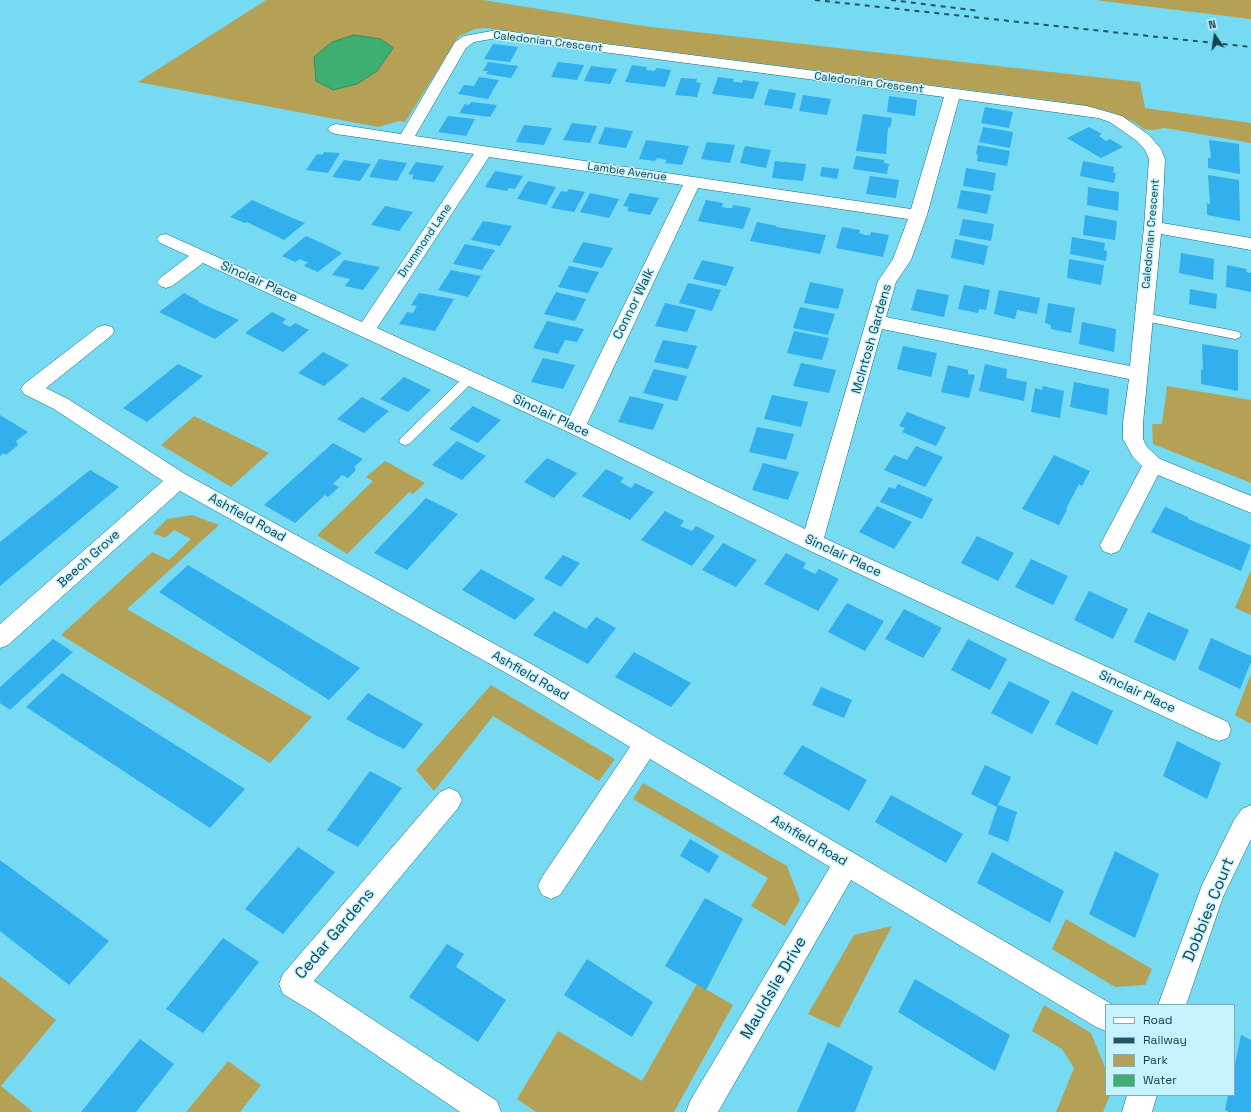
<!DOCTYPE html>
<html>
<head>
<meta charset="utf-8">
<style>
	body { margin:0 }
	#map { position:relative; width:1251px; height:1112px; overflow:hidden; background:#75daf2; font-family:"Space Grotesk",sans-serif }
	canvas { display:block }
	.legend { position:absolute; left:1105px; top:1004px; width:130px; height:92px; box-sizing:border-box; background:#c5f3ff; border:1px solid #7facb7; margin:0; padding:5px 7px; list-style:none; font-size:12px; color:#17424c }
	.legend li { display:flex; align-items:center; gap:8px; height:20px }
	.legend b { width:20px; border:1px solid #7facb7 }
	.north { position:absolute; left:1195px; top:16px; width:40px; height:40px; -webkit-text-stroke:3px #c5f3ff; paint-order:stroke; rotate:347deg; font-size:11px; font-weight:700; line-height:16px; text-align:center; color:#17424c }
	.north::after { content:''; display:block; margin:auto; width:14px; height:18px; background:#17424c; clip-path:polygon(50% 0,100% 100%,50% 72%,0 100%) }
</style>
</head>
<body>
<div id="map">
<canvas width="1251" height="1112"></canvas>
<ul class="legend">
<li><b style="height:5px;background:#fff"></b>Road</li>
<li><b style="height:5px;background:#235662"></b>Railway</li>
<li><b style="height:11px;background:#b4a155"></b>Park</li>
<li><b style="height:11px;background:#3eaf70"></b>Water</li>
</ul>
<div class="north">N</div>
</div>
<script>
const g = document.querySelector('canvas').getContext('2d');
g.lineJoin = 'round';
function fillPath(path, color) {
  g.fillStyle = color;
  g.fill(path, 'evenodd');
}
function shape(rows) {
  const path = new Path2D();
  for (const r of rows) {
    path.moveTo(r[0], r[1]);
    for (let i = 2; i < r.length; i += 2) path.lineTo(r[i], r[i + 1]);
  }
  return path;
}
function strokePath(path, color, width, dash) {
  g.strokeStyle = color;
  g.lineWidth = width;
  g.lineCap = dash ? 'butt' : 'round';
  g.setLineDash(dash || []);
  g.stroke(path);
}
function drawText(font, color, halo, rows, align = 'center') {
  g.font = font + ' "Space Grotesk",sans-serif';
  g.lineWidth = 3;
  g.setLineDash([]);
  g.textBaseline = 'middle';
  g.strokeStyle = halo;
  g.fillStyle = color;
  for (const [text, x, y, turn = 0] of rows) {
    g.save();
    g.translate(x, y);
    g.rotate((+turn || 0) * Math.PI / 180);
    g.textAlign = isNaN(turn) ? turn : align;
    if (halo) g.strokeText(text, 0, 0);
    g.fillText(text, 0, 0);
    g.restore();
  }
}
const green = shape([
	[266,0,483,0,643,26,1140,82,1145,108,1251,123,1251,143,1165,128,1153,130,1144,129,1134,122,1108,111,1071,103,486,28,475,29,459,36,405,122,399,121,378,127,138,82],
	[1096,0,1251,0,1251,19,1103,1],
	[1167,386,1251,400,1251,483,1153,444,1152,424,1162,424],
	[194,416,269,453,231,487,161,445],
	[385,461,425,483,413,494,409,492,347,554,317,535,373,481,366,477],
	[192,515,219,525,127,609,312,717,270,763,61,635,152,552,169,560,191,539,174,530,165,538,153,533,167,519],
	[1251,570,1251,615,1235,608],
	[1251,674,1251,724,1235,715],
	[491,685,615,759,599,781,493,716,434,791,416,770],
	[643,783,787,866,800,900,785,926,751,906,768,878,633,799],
	[1066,919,1152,969,1145,985,1115,987,1052,949],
	[892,926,839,1028,808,1014,854,935],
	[0,976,56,1020,1,1086,33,1112,0,1112],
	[697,984,733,1005,674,1112,536,1112,517,1099,558,1031,642,1081],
	[1044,1005,1091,1033,1106,1070,1106,1095,1110,1095,1103,1112,1056,1112,1074,1068,1062,1049,1032,1031],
	[228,1061,261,1085,240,1112,186,1112]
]);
const water = shape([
	[354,35,381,39,393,48,377,71,357,84,333,90,316,81,314,57,332,42,354,35]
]);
const building = shape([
	[493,44,518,47,510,62,484,59],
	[488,62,518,66,511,78,486,74,488,71,483,71],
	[558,62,584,65,577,80,551,77],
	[632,65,647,67,646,70,655,71,656,68,671,70,665,87,625,82],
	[591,66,617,69,610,84,584,81],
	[479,77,499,80,488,99,458,94,464,85,474,86],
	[718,77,734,79,733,82,737,82,742,83,743,80,759,82,753,99,712,94],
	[681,78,697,79,696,82,701,83,697,97,675,95],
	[769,89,796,93,792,109,764,105],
	[803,95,831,99,827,115,799,111],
	[889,96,917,100,915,116,887,112],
	[471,102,497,105,490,117,459,113,465,104,469,105],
	[985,107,1013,112,1009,128,981,123],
	[863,114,892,118,890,128,888,127,886,154,856,151],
	[448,116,475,119,466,136,438,132],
	[572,123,597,126,590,143,563,140],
	[524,125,552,128,544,145,516,142],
	[605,127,633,131,626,148,598,144],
	[983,127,1013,132,1010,148,979,142],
	[1089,127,1102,134,1099,136,1106,141,1110,139,1123,147,1101,158,1067,138],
	[646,140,689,146,682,165,665,163,667,160,657,158,655,161,639,159],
	[1209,140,1239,144,1240,174,1208,168,1208,158,1211,158],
	[707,142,735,145,730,163,701,159],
	[978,145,1010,151,1007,166,977,161,978,155,976,154],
	[745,146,771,150,766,168,740,163],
	[324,152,340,153,328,173,306,170,317,154,322,155],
	[856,156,884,160,884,163,889,164,887,174,853,169],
	[379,159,407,163,397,181,369,177],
	[344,160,371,164,360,181,332,177],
	[775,161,806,164,803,181,772,178],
	[1083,161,1114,167,1113,173,1116,173,1114,183,1080,176],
	[416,162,444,166,434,182,412,179,414,175,408,174],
	[822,167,839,169,837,179,820,176],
	[966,168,996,173,993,191,963,186],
	[495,171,523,176,515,189,509,188,507,191,485,187],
	[1208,175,1239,180,1240,221,1207,215,1207,203,1210,204],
	[870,176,899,180,896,198,866,194],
	[528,181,556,187,546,205,517,199],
	[1088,187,1119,192,1118,211,1087,205],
	[569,189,585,192,574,212,551,208,561,191,567,192],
	[961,190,991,195,987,214,957,208],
	[590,193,619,199,609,218,580,212],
	[630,193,659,198,650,215,627,211,629,207,623,206],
	[252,200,290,217,305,223,284,240,247,222,245,223,230,217],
	[706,200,723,203,722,207,728,208,732,208,733,205,751,208,743,229,698,221],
	[385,206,413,212,399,231,371,225],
	[1085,215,1117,221,1115,240,1083,235],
	[963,219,994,224,991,241,959,235],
	[483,221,512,226,500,246,471,240],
	[757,222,777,226,776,227,826,235,820,254,750,241],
	[842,227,860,230,859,233,865,235,870,235,871,232,889,235,883,257,836,248],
	[306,236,324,244,342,253,318,272,304,266,308,262,304,261,300,259,295,262,282,256],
	[1072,237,1105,243,1104,250,1107,251,1106,261,1070,254],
	[955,239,988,246,984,265,951,258],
	[583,242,613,248,602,268,572,262],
	[465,244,495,250,482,270,453,264],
	[1181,253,1214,259,1213,280,1179,273],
	[1069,259,1104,265,1101,285,1067,278],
	[344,260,380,267,363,290,345,286,350,279,332,275],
	[702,260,734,267,726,286,693,279],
	[1227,265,1247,269,1246,272,1251,273,1251,292,1226,287],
	[569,266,599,272,588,293,558,287],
	[451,270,481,276,468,297,438,290],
	[810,282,844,289,838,309,804,303],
	[688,283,721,290,712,311,679,303],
	[964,285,990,290,986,310,979,309,978,313,958,309],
	[917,289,949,295,944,317,911,310],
	[1190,289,1217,294,1216,309,1189,304],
	[999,290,1040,298,1037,314,1017,310,1015,319,994,314],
	[556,292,586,299,575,321,544,314],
	[184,293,199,301,198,302,239,320,215,339,159,312],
	[419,293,454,299,435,331,399,324,407,312,413,313,417,306,411,305],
	[665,303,696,310,687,332,655,326],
	[1048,303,1075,308,1071,333,1051,329,1051,325,1045,323],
	[800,307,835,314,828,335,793,328],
	[272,312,286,319,282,323,290,327,295,323,309,330,283,352,245,333],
	[547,321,584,329,577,342,565,340,558,354,533,348],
	[1082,322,1116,329,1114,352,1079,344],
	[794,331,829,338,822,360,787,353],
	[663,340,697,346,688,369,654,362],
	[1202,344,1238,350,1238,391,1201,384,1201,369,1203,370],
	[903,346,937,353,931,377,897,369],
	[323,352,349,365,324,386,298,373],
	[543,358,575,365,563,389,531,382],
	[801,363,836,370,829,393,793,386],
	[178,364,203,376,147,422,123,408],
	[985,364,1007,369,1006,378,1027,382,1024,401,979,391],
	[948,365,968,370,968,374,975,375,969,398,941,392],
	[654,369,687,376,677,401,643,393],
	[404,377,431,390,408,412,380,399],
	[1074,382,1109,389,1107,415,1070,407],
	[1043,386,1064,391,1060,418,1031,412,1035,388,1042,390],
	[772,395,808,402,801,427,764,419],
	[630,396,664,404,653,430,618,422],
	[362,397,389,411,364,433,337,419],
	[473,406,501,420,478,443,449,429],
	[907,412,946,427,936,446,902,432,905,428,899,426],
	[0,415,28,432,16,441,18,445,6,455,3,453,0,456],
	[757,427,794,434,786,460,749,452],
	[457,441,486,456,462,480,432,465],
	[333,443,363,459,354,467,356,470,348,478,342,475,333,484,339,487,328,497,325,495,295,523,264,505],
	[916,446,943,457,925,487,884,470,894,455,907,460],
	[1054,455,1090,471,1082,486,1079,484,1066,509,1067,510,1059,525,1022,509],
	[547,458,577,473,554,498,524,482],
	[763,463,799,472,788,500,752,490],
	[606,469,624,478,620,482,631,488,635,483,654,492,630,520,582,496],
	[90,470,119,487,0,586,0,542],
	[898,484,933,499,922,519,880,502,889,487,895,489],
	[426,498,458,514,407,570,374,553],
	[877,506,912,522,894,549,859,532],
	[1165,507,1188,517,1188,519,1251,545,1241,571,1151,532],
	[665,511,684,521,680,526,692,531,696,526,715,536,692,566,641,540],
	[977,536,1014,553,998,581,961,563],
	[723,543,757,560,736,587,702,570],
	[786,553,806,563,803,568,815,574,819,569,839,579,818,611,764,584],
	[563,555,580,563,561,587,544,578],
	[1031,559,1068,576,1053,605,1015,587],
	[188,565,360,668,329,700,159,592],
	[481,569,535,599,515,620,462,590],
	[1089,591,1128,609,1113,639,1074,620],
	[847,603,884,621,865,651,828,632],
	[904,609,942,628,923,658,885,639],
	[554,611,586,629,596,617,616,628,588,664,533,635],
	[1148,612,1189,630,1175,661,1134,642],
	[1211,638,1251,656,1251,662,1240,689,1198,669],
	[53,639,73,652,10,710,0,703,0,687],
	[968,639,1007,659,990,690,951,670],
	[634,652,691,683,671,707,615,677],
	[62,673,245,789,210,828,26,707],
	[1009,681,1050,701,1032,734,991,713],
	[821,687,852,700,844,718,812,705],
	[1072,691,1113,711,1097,745,1055,724],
	[368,693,423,724,404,749,377,736,346,719],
	[1177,741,1221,763,1207,799,1163,776],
	[802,745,867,780,849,811,783,774],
	[985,765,1011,777,997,807,999,805,1017,812,1008,842,988,834,997,807,971,794],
	[370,771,402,788,358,847,327,830],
	[891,795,963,834,946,863,875,822],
	[690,839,719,856,709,873,680,856],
	[298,847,335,872,283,934,245,909],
	[1115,851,1159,874,1135,938,1089,914],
	[992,852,1064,891,1050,923,977,883],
	[0,860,109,941,69,985,0,931],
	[705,898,743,919,706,990,665,966],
	[223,938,259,962,203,1033,166,1009],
	[447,944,464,954,456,967,506,1000,478,1042,409,997],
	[587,959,653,1002,632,1037,564,995],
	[915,979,1010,1035,995,1071,898,1012],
	[1241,1035,1251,1040,1251,1112,1229,1112,1225,1110,1228,1095,1234,1095,1234,1069],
	[140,1039,174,1064,136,1112,81,1112],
	[828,1042,873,1067,855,1112,797,1112]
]);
const lane = shape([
	[1144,313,1235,331,1239,332,1241,335,1239,338,1235,339,1140,320,1139,317,1140,314,1144,313],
	[469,375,473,376,475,379,473,382,409,444,405,445,401,444,399,441,401,438,465,376,469,375]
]);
const street = shape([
	[497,30,1087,106,1122,116,1149,135,1161,149,1165,159,1162,223,1251,238,1251,250,1161,234,1143,423,1143,439,1147,447,1160,459,1251,496,1251,513,1158,475,1119,551,1111,554,1103,551,1100,545,1142,466,1133,457,1123,439,1123,423,1129,379,882,329,824,538,1228,722,1231,730,1228,738,1219,741,1210,738,804,548,568,432,203,263,172,286,166,288,160,286,157,282,160,278,189,256,160,243,157,239,160,235,166,234,362,322,474,154,336,134,330,132,328,129,330,126,336,124,401,134,455,42,464,36,497,30],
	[497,38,944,97,911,209,415,136,466,48,474,42,497,38],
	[959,99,1098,118,1110,122,1137,141,1145,150,1149,159,1144,227,1130,366,886,317,896,282,911,260,927,215,959,99],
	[489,157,683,185,570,416,377,328,489,157],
	[698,188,908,219,893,259,878,281,805,529,587,424,698,188],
	[105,325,112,327,114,331,112,335,46,388,68,399,185,474,533,665,1113,1005,1106,1005,1106,1031,1096,1027,851,880,718,1112,686,1112,690,1101,830,867,650,759,560,895,551,899,542,895,538,886,542,877,630,747,517,679,180,491,8,645,0,648,0,624,163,481,54,409,24,394,21,389,24,384,98,327,105,325],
	[449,788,458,792,462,800,458,808,314,981,497,1101,501,1112,460,1112,313,1012,283,994,279,984,283,974,440,792,449,788],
	[1251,805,1251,839,1223,897,1186,1005,1158,1005,1202,885,1234,820,1242,809,1251,805],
	[1127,1095,1157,1095,1152,1112,1122,1112,1127,1095]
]);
const rail = shape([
	[815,0,1251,47],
	[891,0,980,11]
]);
const farStreetnames = [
	["Caledonian Crescent",548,42,7],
	["Caledonian Crescent",869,83,7],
	["Lambie Avenue",627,172,8],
	["Caledonian Crescent",1151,234,-85],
	["Drummond Lane",425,241,-56]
];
const streetNames = [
	["Sinclair Place",259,282,24],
	["Connor Walk",634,304,-64],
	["McIntosh Gardens",872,339,-74],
	["Sinclair Place",551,416,25],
	["Ashfield Road",247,518,29],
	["Sinclair Place",843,556,25],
	["Beech Grove",89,559,-42],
	["Ashfield Road",530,676,30],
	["Sinclair Place",1137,692,25],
	["Ashfield Road",809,841,31]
];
const nearStreetnames = [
	["Dobbies Court",1209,910,-68],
	["Cedar Gardens",335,934,-50],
	["Mauldslie Drive",774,988,-60]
];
fillPath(green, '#b4a155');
fillPath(water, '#3eaf70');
strokePath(water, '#328e65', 1);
fillPath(building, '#31b0ed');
strokePath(lane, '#14697a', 1);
strokePath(street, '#14697a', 1);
fillPath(lane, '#fff');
fillPath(street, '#fff');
strokePath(rail, '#235662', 2, [5, 5]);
drawText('11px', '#17424c', '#c5f3ff', farStreetnames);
drawText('13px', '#17424c', '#c5f3ff', streetNames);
drawText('16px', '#17424c', '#c5f3ff', nearStreetnames);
</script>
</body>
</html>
